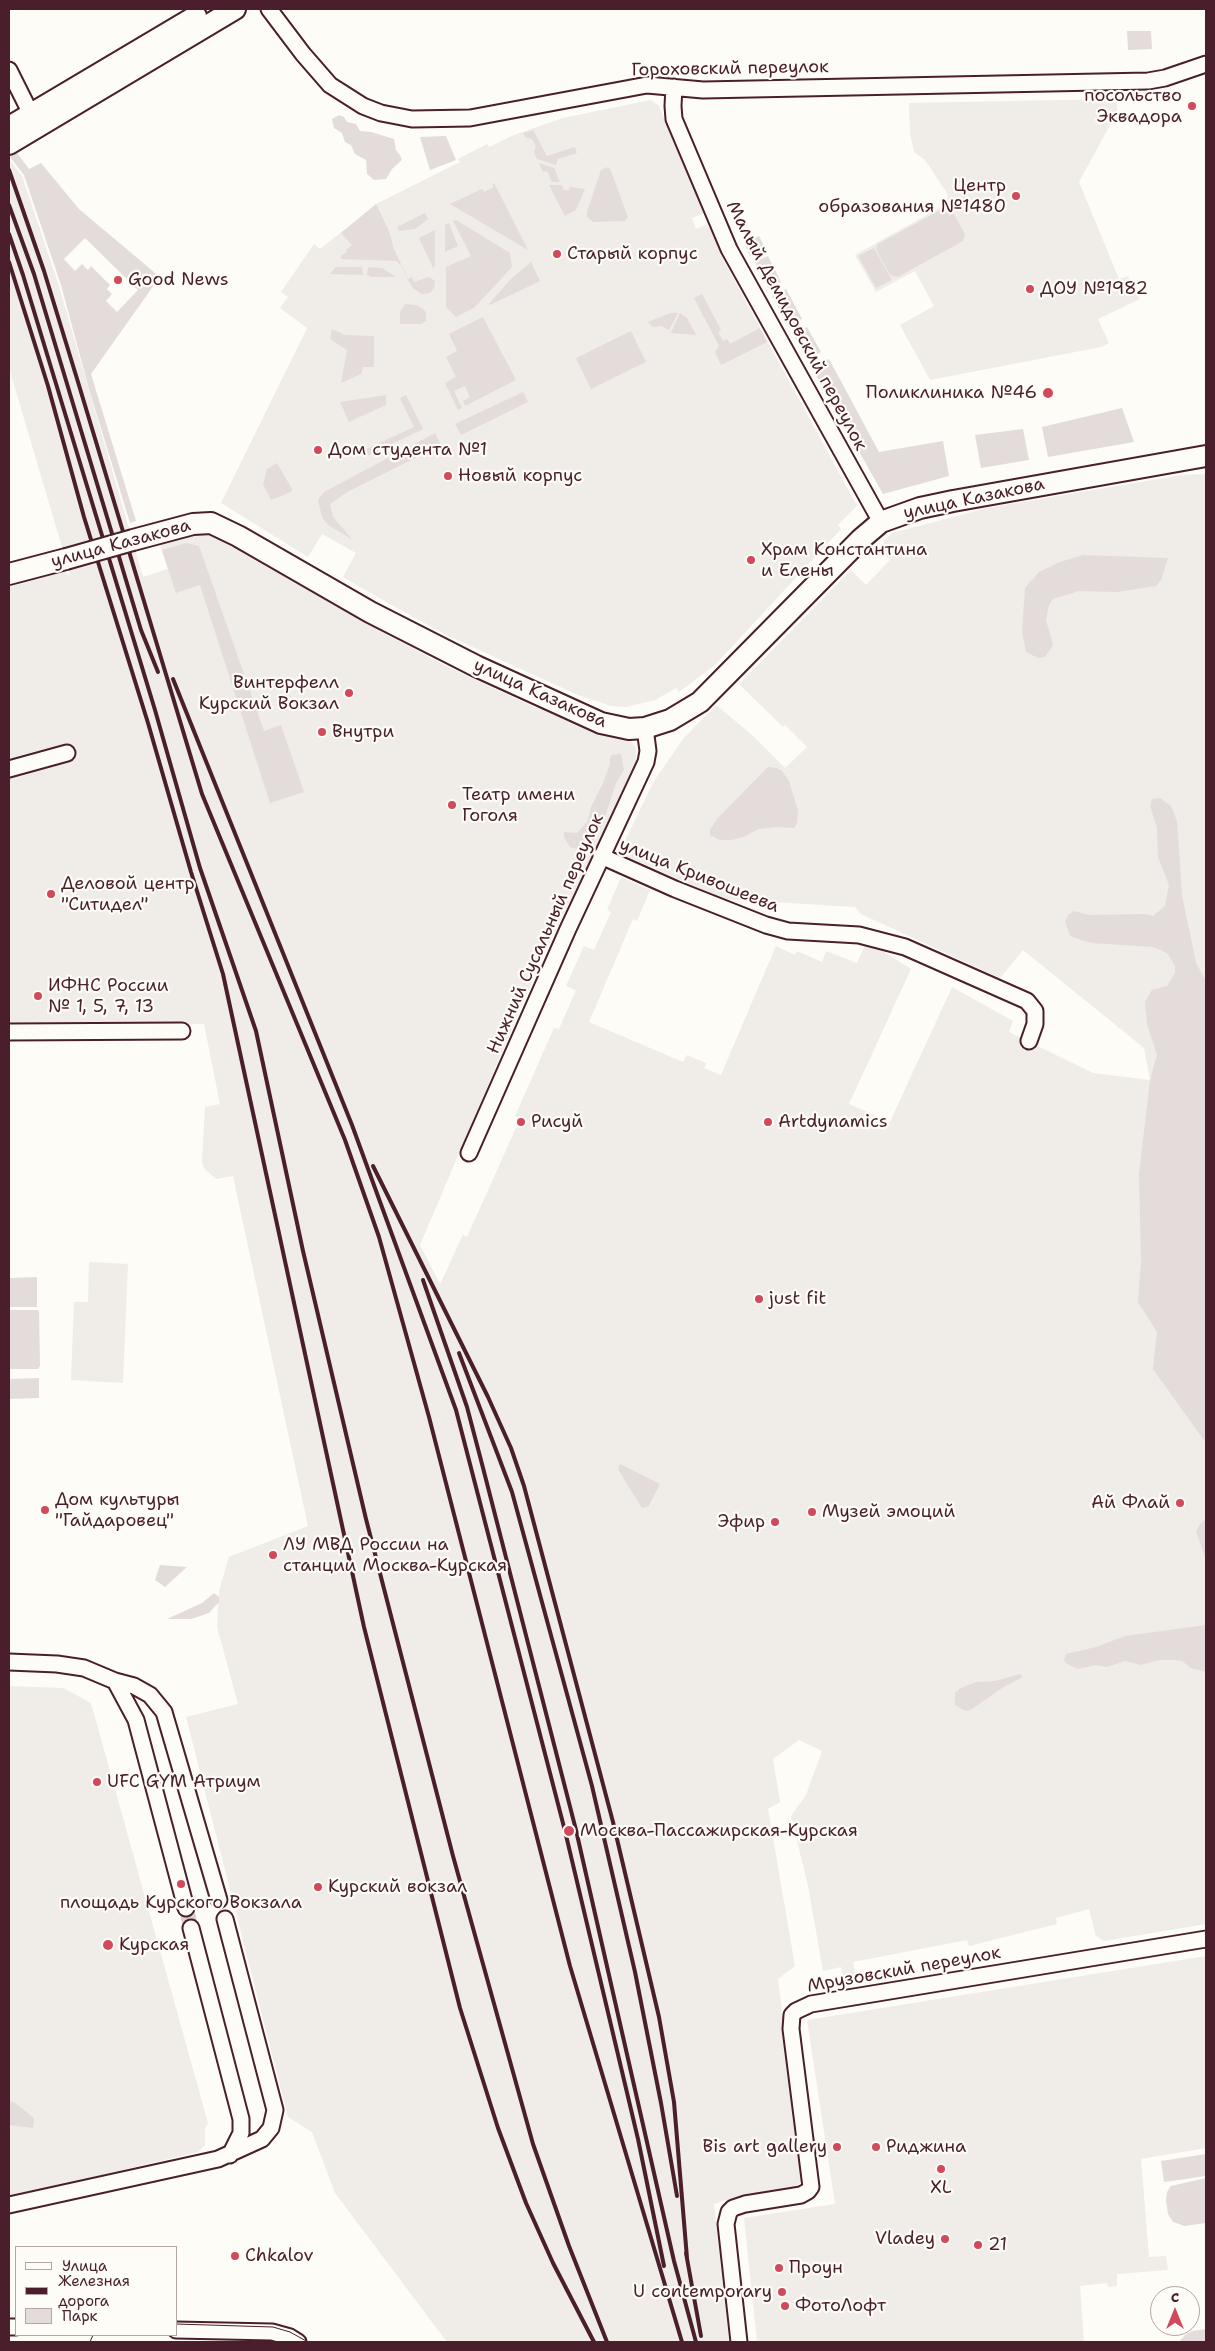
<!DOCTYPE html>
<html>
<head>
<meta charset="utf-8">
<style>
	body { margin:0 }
	#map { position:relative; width:1215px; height:2351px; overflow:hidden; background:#fdfcf7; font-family:"Shantell Sans",sans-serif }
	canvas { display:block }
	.frame { position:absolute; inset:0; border:10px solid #4a1f2b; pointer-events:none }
	.legend { position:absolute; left:15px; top:2246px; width:162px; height:90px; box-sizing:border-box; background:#fdfcf7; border:1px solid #b5a4a5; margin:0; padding:6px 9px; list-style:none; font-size:15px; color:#4a1f2b }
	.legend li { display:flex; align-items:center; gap:10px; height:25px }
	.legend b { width:25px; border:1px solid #b5a4a5 }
	.north { position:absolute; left:1150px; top:2286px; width:50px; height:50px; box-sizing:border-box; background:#fdfcf7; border:1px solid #b5a4a5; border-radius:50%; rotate:0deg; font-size:14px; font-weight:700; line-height:20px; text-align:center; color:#4a1f2b }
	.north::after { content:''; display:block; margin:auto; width:18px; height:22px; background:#d1495b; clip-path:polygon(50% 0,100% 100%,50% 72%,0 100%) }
</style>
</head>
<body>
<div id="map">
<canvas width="1215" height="2351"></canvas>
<div class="frame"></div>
<ul class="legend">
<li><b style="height:6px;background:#fdfcf7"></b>Улица</li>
<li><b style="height:6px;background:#4a1f2b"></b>Железная дорога</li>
<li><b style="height:14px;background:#e3dcda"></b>Парк</li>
</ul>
<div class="north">С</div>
</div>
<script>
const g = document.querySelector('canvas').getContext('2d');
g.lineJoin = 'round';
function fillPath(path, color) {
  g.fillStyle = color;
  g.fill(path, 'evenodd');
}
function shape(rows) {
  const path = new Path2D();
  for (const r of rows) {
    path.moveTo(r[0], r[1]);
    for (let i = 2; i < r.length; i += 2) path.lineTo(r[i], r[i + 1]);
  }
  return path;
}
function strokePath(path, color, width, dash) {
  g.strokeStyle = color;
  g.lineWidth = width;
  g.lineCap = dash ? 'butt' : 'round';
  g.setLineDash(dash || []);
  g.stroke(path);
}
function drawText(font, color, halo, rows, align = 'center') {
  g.font = font + ' "Shantell Sans",sans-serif';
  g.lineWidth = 4.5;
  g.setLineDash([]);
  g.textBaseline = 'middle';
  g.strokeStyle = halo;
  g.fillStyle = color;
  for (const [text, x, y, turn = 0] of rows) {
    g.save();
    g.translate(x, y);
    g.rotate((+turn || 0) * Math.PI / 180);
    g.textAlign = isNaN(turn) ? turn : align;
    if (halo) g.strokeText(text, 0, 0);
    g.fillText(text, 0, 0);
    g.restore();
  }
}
const built = shape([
	[1117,99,1117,112,1079,182,1119,279,1128,276,1140,299,1098,319,1109,343,1101,347,930,380,900,325,934,306,915,271,876,292,855,255,948,203,947,193,925,160,914,152,910,134,909,103],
	[651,100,659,106,704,213,692,218,696,229,706,225,711,230,725,263,857,506,838,525,841,529,715,665,679,692,676,688,655,700,626,707,611,706,578,695,446,635,381,599,343,577,356,553,322,534,308,557,221,503,307,328,280,308,288,297,281,292,314,244,320,249,378,203,460,162,458,159,487,144,489,147,514,135,563,118],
	[9,159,22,176,59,286,143,577,168,569,160,545,202,534,213,536,365,623,446,666,536,708,544,708,629,738,636,748,636,766,543,956,420,1245,440,1284,463,1235,467,1237,520,1119,515,1116,554,1028,559,1029,576,990,566,986,584,946,594,950,611,912,607,910,621,877,650,890,637,921,633,919,589,1022,683,1062,687,1055,706,1063,704,1068,721,1075,776,946,795,955,797,951,822,962,826,951,857,963,865,945,884,952,911,969,849,1104,890,1122,952,987,1013,1021,1009,1032,1093,1073,1150,1080,1144,1048,1023,950,1000,978,861,914,855,907,723,899,619,853,654,781,683,739,716,705,751,734,785,768,807,747,785,725,783,727,739,684,851,570,866,585,890,560,884,553,884,541,892,533,987,508,1182,475,1206,474,1206,1924,1104,1941,1096,1936,1089,1909,1056,1918,1057,1924,969,1946,967,1940,853,1962,856,1978,844,1981,841,1967,823,1971,808,1886,791,1816,806,1795,822,1751,799,1740,773,1759,780,1802,768,1809,795,1966,778,1979,803,2179,796,2187,735,2197,714,2204,729,2342,447,2342,335,2193,312,2132,288,2117,186,1717,238,1704,217,1627,219,1591,229,1557,308,1526,233,1176,216,1179,204,1168,202,1162,205,1107,220,1104,204,1024,9,1025,9,587,66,571,67,575,70,574,9,368],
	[89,1262,128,1264,123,1383,71,1380,74,1302,88,1302],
	[9,1686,63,1688,91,1703,208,2123,205,2129,205,2145,198,2152,9,2197],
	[1206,1956,1206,2148,1141,2159,1149,2257,1166,2256,1168,2270,1117,2274,1117,2286,1108,2287,1107,2283,1080,2286,1084,2342,757,2342,744,2218,835,2204,807,2020]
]);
const green = shape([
	[1127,31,1151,31,1152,49,1128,50],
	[339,115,344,117,347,122,356,124,360,131,371,132,394,139,396,150,400,155,402,160,392,169,386,179,374,180,367,174,366,160,355,154,351,145,345,142,342,133,334,128,332,119],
	[533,130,547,156,575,147,577,153,558,159,556,165,537,159,534,153,536,146,532,139,525,137,523,133],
	[446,136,456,160,430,170,420,137],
	[17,153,29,169,41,163,79,209,167,283,160,283,154,285,91,374,136,521,130,523,89,389,61,285,24,175,10,157],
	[85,238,138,290,117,312,106,301,112,294,107,289,110,285,91,266,88,270,82,264,75,271,64,259],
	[539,163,554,168,560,182,552,182,547,171,543,172],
	[608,167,611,171,628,217,625,221,593,222,587,217,587,212,601,170],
	[494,183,528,250,450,204,482,189,484,192,494,187,492,184],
	[549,185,562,185,564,190,569,190,570,187,585,189,576,210,565,216],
	[376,204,389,231,394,249,408,279,412,277,414,282,429,277,435,281,434,288,430,293,422,294,414,289,409,282,401,265,396,261,341,259,341,256,347,252,346,250,352,245,341,233],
	[944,208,951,209,965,234,963,241,898,277,890,275,876,249,878,244],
	[425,213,428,219,415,229,399,231,397,227],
	[456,220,510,253,512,267,474,308,456,317,446,307,446,267,471,256,453,221],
	[449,223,458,246,445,252,445,225],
	[435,230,435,266,433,268,419,238],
	[759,236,765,248,750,256,744,243],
	[874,248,892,280,876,288,858,256],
	[768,256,781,282,768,288,755,262],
	[531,262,540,281,490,305,489,304,510,280],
	[336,267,362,267,363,275,330,274],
	[368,267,382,268,396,277,372,277,367,275],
	[786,289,802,319,788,326,772,296],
	[702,294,721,330,718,332,723,341,727,339,730,344,760,328,767,342,721,365,715,352,719,346,694,298],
	[405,304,416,305,423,309,426,312,426,321,421,324,400,324,400,312],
	[671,313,678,313,669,330,661,326,653,327,648,322],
	[680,313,687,318,696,335,671,333],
	[483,317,516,380,465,406,463,401,470,397,465,386,454,391,462,408,458,410,445,383,456,377,446,357,457,351,449,334],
	[807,327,821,352,807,360,794,335],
	[332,329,345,335,374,336,374,367,363,367,361,374,341,383,347,350,330,339],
	[631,331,646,362,591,389,576,358],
	[829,359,879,452,943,441,949,476,883,494,812,368],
	[523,392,528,402,461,435,455,424],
	[386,395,386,405,349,422,340,402],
	[406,395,423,429,365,457,362,451,414,427,400,398],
	[1122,408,1134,442,1048,457,1042,427],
	[1023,429,1029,460,981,468,975,435],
	[435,433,441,445,347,492,330,504,333,517,352,539,328,525,322,517,318,500,324,492],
	[277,463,292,489,291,492,271,500,263,484,267,469],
	[186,543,199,546,264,731,281,725,304,792,270,803,200,585,176,593,168,569,162,550],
	[1083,555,1168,558,1161,580,1156,586,1117,592,1079,591,1053,599,1049,605,1046,620,1053,645,1045,657,1038,658,1026,652,1022,631,1025,588,1039,572,1060,562],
	[621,754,624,770,616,783,603,823,587,852,570,847,564,837,564,832,577,833,587,822,591,807,603,783,610,764,610,758,612,755],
	[768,767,777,768,782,771,789,781,798,811,797,823,794,828,776,827,759,829,743,837,732,840,720,840,710,835,710,830,717,819],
	[1160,798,1171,806,1177,821,1182,895,1196,963,1206,981,1206,1443,1153,1369,1157,1332,1138,1302,1141,1262,1139,1174,1150,1080,1157,1055,1147,1024,1145,1002,1152,990,1167,986,1175,973,1175,966,1167,953,1153,947,1092,943,1078,939,1070,936,1065,922,1068,915,1074,911,1089,915,1145,914,1153,916,1165,906,1169,885,1158,857,1157,828,1150,806,1152,799],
	[37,1277,37,1307,9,1307,9,1278],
	[9,1310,38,1310,39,1312,40,1366,38,1369,9,1369],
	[39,1378,39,1398,9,1399,9,1379],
	[620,1464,660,1484,648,1507,642,1508,640,1505,618,1469],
	[1206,1519,1206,1560,1196,1531,1201,1523],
	[160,1565,187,1567,165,1587,155,1580],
	[214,1593,219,1597,219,1602,209,1613,191,1619,167,1619,202,1603],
	[1206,1625,1206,1672,1191,1668,1182,1661,1176,1660,1158,1660,1141,1665,1125,1661,1107,1667,1095,1665,1078,1669,1067,1664,1064,1660,1066,1654,1096,1647,1125,1636],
	[1020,1674,1023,1677,1002,1688,972,1709,966,1711,955,1705,955,1693,959,1689,976,1682,995,1681],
	[9,2101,15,2103,34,2118,33,2128,9,2125],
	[1206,2154,1206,2176,1164,2182,1161,2161],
	[1206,2178,1206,2223,1185,2226,1173,2222,1168,2214,1166,2200,1167,2192,1171,2186],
	[1206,2329,1206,2342,1179,2342,1185,2335,1192,2331]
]);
const streetTunnel = shape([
	[186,1908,191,1928]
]);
const street = shape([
	[269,9,303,54,330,85,363,106,381,113,412,119,470,118,647,85,703,90,1148,81,1165,78,1206,64],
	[9,70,35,122],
	[674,87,673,106,674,119,729,249,881,522],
	[9,769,67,753],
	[601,856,675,889,766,925,788,931,859,935,905,947,1027,1001,1035,1011,1035,1024,1029,1041],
	[9,1032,182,1031],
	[469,1153,568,929,646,762,648,751,645,728],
	[9,1662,57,1664,84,1668,115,1681,136,1720,186,1908],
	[115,1681,134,1686,150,1695,164,1712,219,1900],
	[191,1928,241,2119,241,2133,230,2155],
	[9,2205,218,2159,262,2139,271,2128,275,2110,225,1919],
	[9,2327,16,2327],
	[176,2330,272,2332,290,2337,298,2342],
	[739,2342,726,2224,729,2212,733,2208,745,2204,801,2195,808,2191,811,2187,791,2029,792,2015,796,2011,811,2004,1206,1939]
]);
const secondary = shape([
	[9,127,196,16],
	[9,144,235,9],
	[133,540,193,524,211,523,238,536,370,612,476,666,601,723,629,729,645,728,670,720,700,702,861,539,881,522,920,508,953,501,1206,456],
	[9,574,66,559]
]);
const tram = shape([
	[176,2324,273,2327,290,2332,308,2342],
	[90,2342,93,2335]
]);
const rail = shape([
	[9,170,44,271,78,382,202,794,345,1140,379,1237,429,1417,570,1966,682,2342],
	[9,205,34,274,141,630,158,672],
	[9,234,23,275,155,710,200,868,256,1031,303,1251,366,1519,453,1856,533,2144,569,2246,607,2342],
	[9,262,48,386,84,517,148,723,191,872,223,974,364,1627,460,2008,498,2128,526,2203,553,2263,594,2342],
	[173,679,352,1125,456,1410,565,1831,638,2139,664,2266],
	[373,1166,488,1397,511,1448,524,1486,613,1822,659,2017,674,2102,687,2258],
	[423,1280,467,1407,482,1464,576,1830,674,2261,696,2342],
	[459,1353,512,1492,592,1786,635,1972,661,2103,677,2196],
	[686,2253,701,2336]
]);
const secondaryBridge = shape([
	[66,559,133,540]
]);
const markers = [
	[1192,106,5,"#d1495b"],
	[1016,196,5,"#d1495b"],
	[557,254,5,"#d1495b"],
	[118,280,5,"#d1495b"],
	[1030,289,5,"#d1495b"],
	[1048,393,6,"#d1495b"],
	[318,450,5,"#d1495b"],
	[448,476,5,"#d1495b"],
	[751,560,5,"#d1495b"],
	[349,693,5,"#d1495b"],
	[322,732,5,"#d1495b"],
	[452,805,5,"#d1495b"],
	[51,894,5,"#d1495b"],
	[38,996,5,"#d1495b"],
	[521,1122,5,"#d1495b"],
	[768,1122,5,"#d1495b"],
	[759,1299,5,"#d1495b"],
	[1180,1503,5,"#d1495b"],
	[45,1510,5,"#d1495b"],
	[812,1512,5,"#d1495b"],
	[775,1522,5,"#d1495b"],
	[273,1555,5,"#d1495b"],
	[97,1782,5,"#d1495b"],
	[569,1831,6,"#d1495b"],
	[181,1884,5,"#d1495b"],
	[318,1887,5,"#d1495b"],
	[108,1945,6,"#d1495b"],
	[837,2147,5,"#d1495b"],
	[876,2147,5,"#d1495b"],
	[941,2169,5,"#d1495b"],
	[945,2239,5,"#d1495b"],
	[978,2245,5,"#d1495b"],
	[235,2256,5,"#d1495b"],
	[779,2268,5,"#d1495b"],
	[782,2292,5,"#d1495b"],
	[785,2306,5,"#d1495b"]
];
const streetNames = [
	["Гороховский переулок",730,69,-1],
	["Малый Демидовский переулок",796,326,62],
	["улица Казакова",974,499,-12],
	["улица Казакова",121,544,-15],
	["улица Казакова",540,694,24],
	["улица Кривошеева",699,876,22],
	["Нижний Сусальный переулок",546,934,-66],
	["Мрузовский переулок",904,1970,-10]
];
const poiNames = [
	["посольство",1182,96,"right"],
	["Эквадора",1182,117,"right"],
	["Центр",1006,186,"right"],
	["образования №1480",1006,207,"right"],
	["Старый корпуc",567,254],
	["Good News",128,280],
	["ДОУ №1982",1040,289],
	["Поликлиника №46",1037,393,"right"],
	["Дом студента №1",328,450],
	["Новый корпус",458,476],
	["Храм Константина",761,550],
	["и Елены",761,571],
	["Винтерфелл",339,683,"right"],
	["Курский Вокзал",339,704,"right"],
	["Внутри",332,732],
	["Театр имени",462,795],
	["Гоголя",462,816],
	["Деловой центр",61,884],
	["\"Ситидел\"",61,905],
	["ИФНС России",48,986],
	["№ 1, 5, 7, 13",48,1007],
	["Рисуй",531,1122],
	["Artdynamics",778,1122],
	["just fit",769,1299],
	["Дом культуры",55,1500],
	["\"Гайдаровец\"",55,1521],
	["Ай Флай",1170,1503,"right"],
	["Музей эмоций",822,1512],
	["Эфир",765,1522,"right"],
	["ЛУ МВД России на",283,1545],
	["станции Москва-Курская",283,1566],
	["UFC GYM Атриум",107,1782],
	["Москва-Пассажирская-Курская",580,1831],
	["Курский вокзал",328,1887],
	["площадь Курского Вокзала",181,1903,"center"],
	["Курская",119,1945],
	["Bis art gallery",827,2147,"right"],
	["Риджина",886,2147],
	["XL",941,2188,"center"],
	["Vladey",935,2239,"right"],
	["21",988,2245],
	["Chkalov",245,2256],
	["Проун",789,2268],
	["U contemporary",772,2292,"right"],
	["ФотоЛофт",795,2306]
];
fillPath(built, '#f0ece8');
fillPath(green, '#e3dcda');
strokePath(streetTunnel, '#d9d0ce', 15, [15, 8]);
strokePath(street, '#4a1f2b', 19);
strokePath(secondary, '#4a1f2b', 24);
strokePath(street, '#fdfcf7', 15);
strokePath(secondary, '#fdfcf7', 20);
strokePath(tram, '#4a1f2b', 1);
strokePath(rail, '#4a1f2b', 4);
strokePath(secondaryBridge, '#4a1f2b', 24, []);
strokePath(secondaryBridge, '#fdfcf7', 20);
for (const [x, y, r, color] of markers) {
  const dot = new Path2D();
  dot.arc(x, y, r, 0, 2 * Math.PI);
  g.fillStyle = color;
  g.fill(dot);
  strokePath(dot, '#fdfcf7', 2);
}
drawText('18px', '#4a1f2b', '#fdfcf7', streetNames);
drawText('18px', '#4a1f2b', '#fdfcf7', poiNames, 'left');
</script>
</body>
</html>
